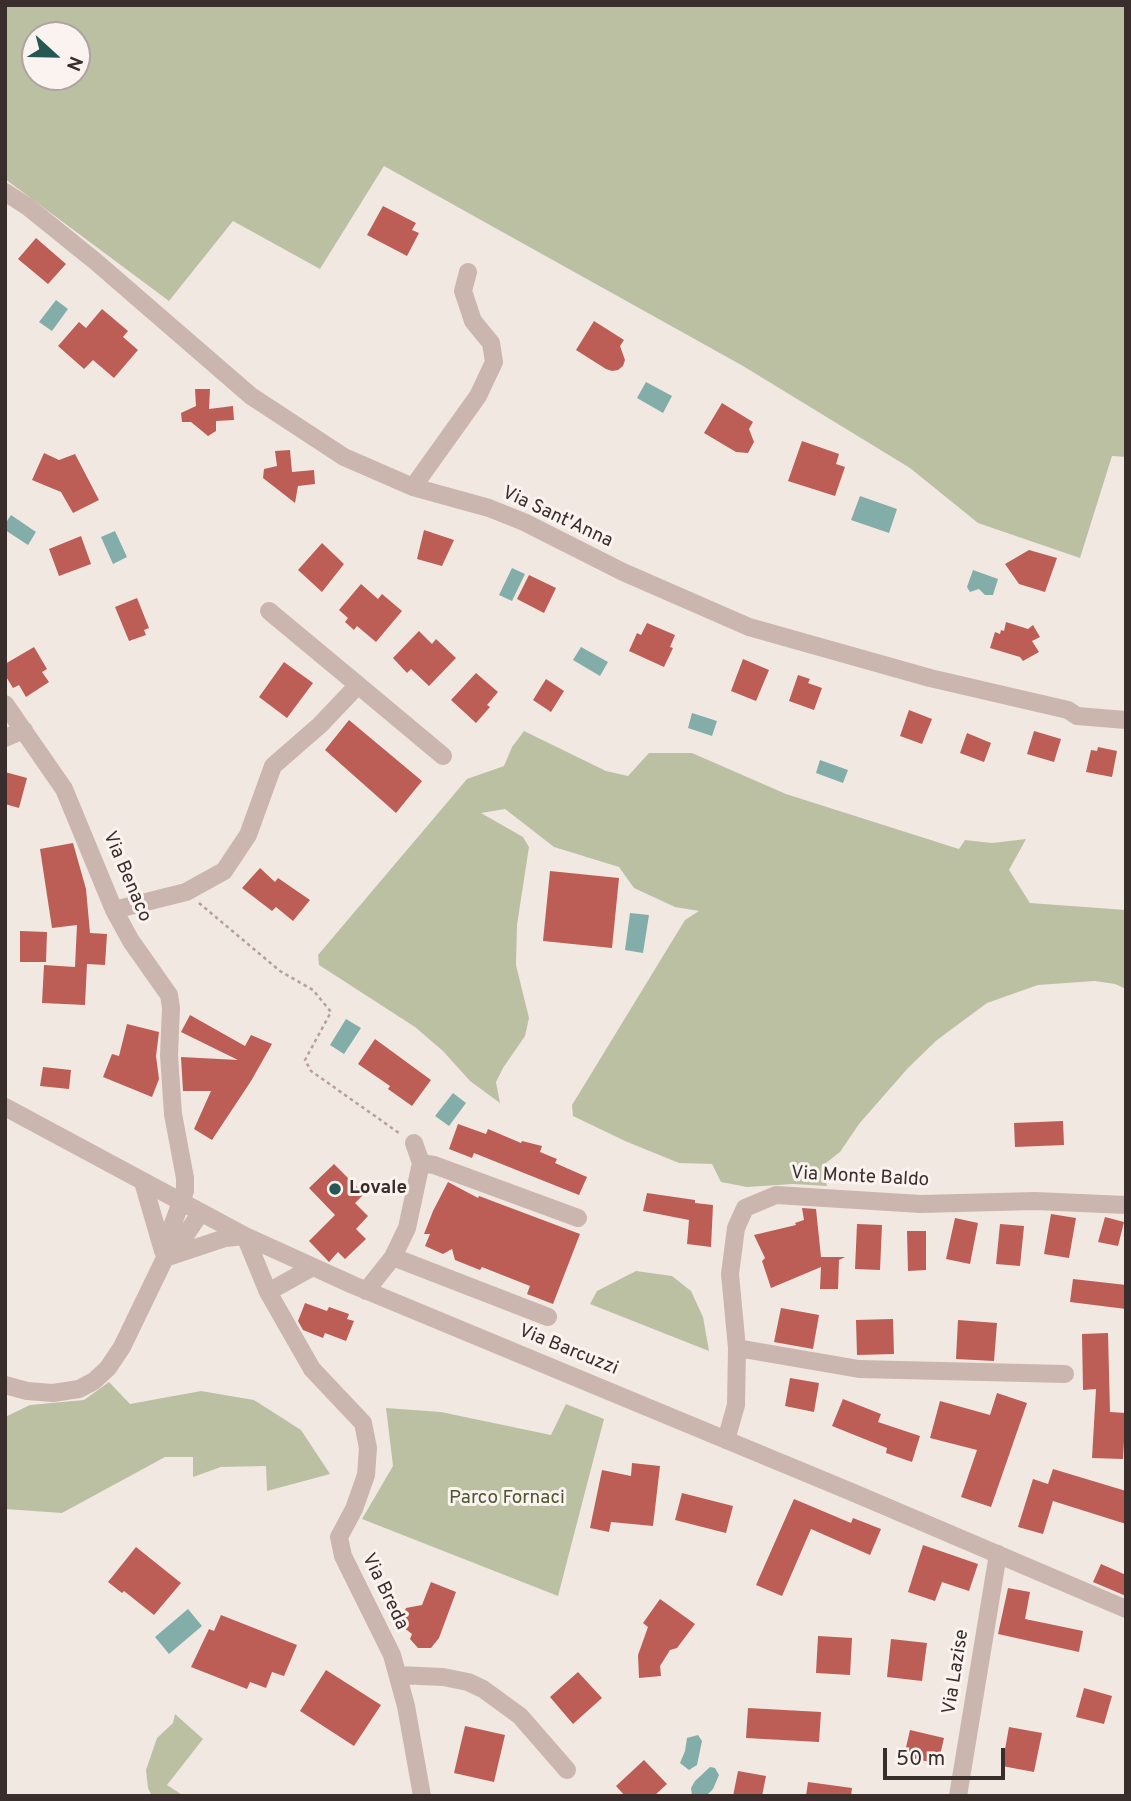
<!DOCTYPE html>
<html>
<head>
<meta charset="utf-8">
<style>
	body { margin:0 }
	#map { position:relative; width:1131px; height:1801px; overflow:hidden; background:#f2e8e2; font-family:Overpass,sans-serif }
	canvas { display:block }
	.frame { position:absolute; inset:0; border:7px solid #392e2c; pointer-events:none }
	.north { position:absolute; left:21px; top:21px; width:70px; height:70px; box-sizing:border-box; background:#faf3ef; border:2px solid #ada4a1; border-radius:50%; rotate:112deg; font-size:19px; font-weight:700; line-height:28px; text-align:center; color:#392e2c }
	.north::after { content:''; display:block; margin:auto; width:24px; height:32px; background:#255852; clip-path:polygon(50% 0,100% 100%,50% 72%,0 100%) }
	.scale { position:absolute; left:883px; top:1748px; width:122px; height:32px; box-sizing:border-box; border:4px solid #392e2c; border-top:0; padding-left:9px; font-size:21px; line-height:24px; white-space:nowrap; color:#392e2c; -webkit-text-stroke:5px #faf3ef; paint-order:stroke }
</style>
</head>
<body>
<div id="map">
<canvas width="1131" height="1801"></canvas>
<div class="frame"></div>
<div class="north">N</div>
<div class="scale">50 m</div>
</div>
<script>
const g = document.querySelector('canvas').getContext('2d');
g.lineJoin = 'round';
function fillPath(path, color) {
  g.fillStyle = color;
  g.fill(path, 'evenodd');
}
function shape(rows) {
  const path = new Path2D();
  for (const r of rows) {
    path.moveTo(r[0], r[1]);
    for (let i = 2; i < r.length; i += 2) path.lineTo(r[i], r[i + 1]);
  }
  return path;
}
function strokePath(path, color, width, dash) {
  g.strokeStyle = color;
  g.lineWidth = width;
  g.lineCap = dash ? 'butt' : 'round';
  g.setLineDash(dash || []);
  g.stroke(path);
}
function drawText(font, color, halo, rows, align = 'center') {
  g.font = font + ' Overpass,sans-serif';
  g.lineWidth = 6;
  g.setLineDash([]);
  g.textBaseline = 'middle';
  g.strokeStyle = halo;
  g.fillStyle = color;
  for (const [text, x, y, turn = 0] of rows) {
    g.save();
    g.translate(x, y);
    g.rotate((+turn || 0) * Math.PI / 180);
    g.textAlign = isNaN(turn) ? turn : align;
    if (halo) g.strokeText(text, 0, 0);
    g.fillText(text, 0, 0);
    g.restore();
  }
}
const green = shape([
	[5,5,1126,5,1126,457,1112,456,1080,558,978,523,910,468,743,366,384,166,320,269,233,221,169,301,5,179],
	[77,35,77,77,35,77,35,35],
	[524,731,606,771,628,776,649,753,692,753,786,794,959,849,965,840,992,843,1026,839,1009,870,1030,903,1126,910,1126,989,1115,984,1095,981,1038,985,987,1003,937,1040,908,1068,859,1124,840,1152,822,1166,827,1186,793,1184,747,1187,721,1182,712,1164,679,1163,625,1141,573,1116,572,1105,685,920,699,911,675,907,634,888,619,867,554,847,505,809,481,813,523,837,529,847,517,925,516,965,529,1018,525,1036,503,1068,496,1082,500,1103,470,1081,443,1051,415,1027,319,965,318,955,467,779,504,766,512,747],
	[636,1271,672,1276,691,1291,703,1317,709,1351,590,1304,597,1291],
	[109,1382,130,1404,201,1391,254,1400,301,1430,330,1474,267,1491,266,1466,221,1467,193,1477,193,1457,165,1457,62,1513,5,1509,5,1417,30,1405,84,1400],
	[566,1404,604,1419,558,1596,362,1519,393,1466,386,1408,441,1412,551,1435],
	[175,1714,203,1739,167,1785,184,1796,152,1796,148,1788,146,1770,157,1738,173,1723]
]);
const water = shape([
	[56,300,68,309,52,331,39,322],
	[646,382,672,396,663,413,637,398],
	[860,496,897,509,889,533,851,520],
	[11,515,36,532,28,545,5,530,5,524],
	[115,531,127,557,113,564,101,537],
	[512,568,525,574,512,601,499,595],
	[973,570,998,579,993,595,985,595,979,589,970,592,967,587],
	[581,647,608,662,600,676,573,660],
	[692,713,717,721,712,736,688,728],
	[820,760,848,770,843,783,816,773],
	[630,913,649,915,643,953,625,950],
	[346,1019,361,1028,344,1054,330,1045],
	[453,1093,466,1103,449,1126,435,1116],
	[188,1609,202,1626,169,1654,155,1637],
	[698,1735,702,1741,697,1765,689,1770,680,1763,685,1751,687,1738],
	[710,1767,715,1768,719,1775,713,1789,706,1796,692,1795,691,1788,695,1781]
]);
const building = shape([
	[383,206,416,223,412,230,419,233,407,256,367,235],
	[36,238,66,264,48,284,18,259],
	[102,309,128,331,123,337,138,350,114,378,93,360,84,369,58,346,79,322,86,328],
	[594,321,624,340,620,346,625,360,623,366,618,370,612,371,606,369,576,350],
	[195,389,210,389,209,409,233,406,234,420,216,421,216,431,208,436,191,422,182,422,181,413,196,406],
	[722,403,753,422,749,429,754,442,748,453,736,452,704,433],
	[802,441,839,454,836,464,845,467,835,496,788,481],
	[290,450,292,472,314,470,315,484,298,486,295,503,263,478,264,469,277,466,275,451],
	[44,453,59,460,75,454,99,500,73,513,61,492,32,480],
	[424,530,454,540,442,566,417,559],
	[81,536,91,564,59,576,49,549],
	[322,543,344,564,322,592,298,570],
	[1029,550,1057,558,1045,592,1019,584,1005,564],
	[529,575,556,588,544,613,517,599],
	[361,584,378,599,382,594,402,611,376,642,357,626,354,630,345,622,348,618,339,610],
	[137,598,149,628,144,630,146,635,129,641,115,607],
	[1006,622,1028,629,1033,625,1040,637,1032,641,1039,652,1023,661,1020,657,990,648,995,632,1000,634,1001,630,1004,631],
	[647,623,675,635,670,647,673,648,664,667,629,651,637,633,641,635],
	[419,631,432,644,436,639,456,658,429,686,411,669,407,673,393,658],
	[34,647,47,669,42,672,49,682,26,697,19,685,13,688,5,675,5,664],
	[743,659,769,670,756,701,731,691],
	[284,662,313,683,287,718,259,697],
	[476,673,498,692,487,705,490,707,476,723,451,700],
	[798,675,810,679,808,683,822,688,814,710,789,701],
	[546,679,564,691,551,712,533,700],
	[909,710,932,719,922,744,900,736],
	[349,720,422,781,396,813,325,750],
	[1034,731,1061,739,1054,762,1027,754],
	[967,733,991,743,984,762,960,753],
	[1098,747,1117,751,1112,777,1086,772,1091,750,1097,751],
	[5,772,27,778,19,808,5,804],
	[73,843,86,889,90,933,107,934,105,965,87,964,85,1005,42,1003,44,965,75,967,77,925,52,928,40,849],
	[260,868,275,882,278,878,310,900,293,921,276,907,272,911,242,888],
	[550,871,619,878,612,948,543,941],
	[20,931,47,932,46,962,20,962],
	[190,1015,245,1046,251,1035,272,1044,251,1081,212,1140,194,1129,211,1091,183,1091,181,1057,238,1060,181,1032],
	[127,1024,159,1032,156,1056,159,1079,152,1097,103,1077,112,1054,119,1056],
	[375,1039,431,1080,412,1106,388,1089,390,1086,358,1064],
	[43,1067,71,1070,69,1089,40,1086],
	[1063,1121,1064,1145,1015,1147,1014,1123],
	[458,1124,486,1134,488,1129,521,1143,522,1141,542,1146,540,1152,557,1159,555,1163,587,1177,579,1195,474,1153,472,1158,449,1149],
	[334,1164,364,1194,355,1203,368,1216,356,1229,366,1239,345,1259,338,1252,329,1262,309,1241,335,1215,309,1188],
	[448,1182,478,1198,479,1196,580,1234,553,1304,527,1294,530,1286,482,1267,480,1270,455,1260,452,1249,443,1254,425,1246,430,1234,424,1234,433,1211],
	[647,1193,695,1200,695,1203,713,1205,711,1247,687,1244,689,1220,643,1211],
	[802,1208,816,1209,821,1257,845,1257,839,1260,838,1289,820,1289,821,1267,771,1288,762,1261,765,1258,754,1235,796,1225,795,1223,804,1220],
	[1051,1214,1076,1218,1069,1258,1044,1254],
	[1105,1217,1124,1222,1118,1246,1098,1242],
	[955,1218,978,1223,970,1264,946,1259],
	[857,1224,882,1225,880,1270,855,1269],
	[1000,1224,1024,1226,1020,1266,996,1264],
	[907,1231,926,1231,926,1270,908,1271],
	[1073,1279,1126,1285,1126,1309,1070,1302],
	[305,1303,327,1311,329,1307,349,1314,347,1319,354,1321,346,1341,325,1333,323,1338,303,1330,298,1321],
	[781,1308,819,1315,813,1349,774,1342],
	[893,1319,894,1354,857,1355,856,1320],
	[958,1320,997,1323,994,1361,956,1359],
	[1108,1333,1110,1412,1126,1413,1126,1442,1124,1442,1123,1459,1092,1458,1096,1389,1083,1390,1082,1334],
	[790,1378,819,1383,814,1412,785,1406],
	[997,1393,1027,1403,991,1507,961,1497,977,1450,930,1438,940,1401,990,1415],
	[843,1399,881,1414,878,1422,920,1436,912,1462,886,1453,887,1448,832,1426],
	[632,1463,660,1466,653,1526,611,1522,609,1532,590,1528,602,1470,631,1476],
	[1053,1469,1126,1491,1126,1524,1053,1501,1043,1534,1018,1527,1033,1479,1048,1484],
	[682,1493,733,1506,726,1533,675,1520],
	[794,1499,851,1523,853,1518,881,1529,870,1555,811,1529,782,1596,756,1585],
	[923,1545,978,1564,969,1591,942,1582,935,1601,908,1592],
	[136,1547,181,1583,154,1615,124,1591,122,1593,108,1582],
	[1101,1564,1126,1575,1126,1596,1093,1582],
	[431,1582,456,1592,439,1638,431,1648,418,1648,410,1639,412,1634,399,1624,406,1608,422,1605],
	[1008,1588,1030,1592,1025,1619,1083,1631,1079,1652,998,1634],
	[660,1599,695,1624,677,1648,670,1650,660,1666,661,1676,639,1678,638,1655,648,1627,643,1623],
	[221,1615,297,1645,284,1676,272,1672,266,1688,250,1682,247,1689,191,1667,209,1629,214,1631],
	[818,1636,852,1638,850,1675,816,1673],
	[891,1639,927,1643,922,1681,887,1677],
	[326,1670,381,1705,354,1746,300,1711],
	[578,1672,602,1698,573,1724,550,1697],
	[1084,1688,1112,1696,1104,1724,1076,1717],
	[748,1708,821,1712,819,1742,746,1738],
	[465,1726,505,1735,494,1782,454,1773],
	[1009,1727,1042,1733,1034,1772,1002,1766],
	[910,1730,944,1738,938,1764,904,1756],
	[644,1760,667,1784,654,1796,625,1796,616,1786],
	[738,1771,766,1776,762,1796,733,1796],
	[808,1782,852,1788,851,1796,806,1796]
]);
const path = shape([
	[199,903,280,971,313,990,331,1012,305,1060,311,1071,399,1133]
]);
const minor = shape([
	[5,192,28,207,95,261,251,396,344,457,413,487,489,508,524,522,623,572,749,627,930,678,1068,710,1077,716,1126,720],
	[413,487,478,396,494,362,491,343,473,321,463,291,468,272],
	[269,611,358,685],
	[5,704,64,789,114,910,131,941,169,995,171,1008,169,1055,173,1114,185,1178,185,1191,167,1240,165,1258,122,1347,108,1368,94,1381,79,1389,53,1393,27,1391,5,1385],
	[5,738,24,730],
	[114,910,186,892,224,871,248,835,273,766,320,725,358,685,443,756],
	[5,1107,245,1236,353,1285,854,1493,1126,1609],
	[421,1163,434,1165,578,1218],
	[143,1182,163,1251],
	[245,1236,268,1292,312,1369,363,1423,368,1448,366,1475,354,1509,339,1537,343,1556,392,1655,406,1706,422,1796],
	[167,1256,179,1245,201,1212],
	[393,1257,548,1317],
	[165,1258,225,1238,245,1236],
	[366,1291,393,1257,407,1228,421,1163,414,1143],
	[268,1292,313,1267],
	[737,1348,859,1369,1065,1374],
	[726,1440,736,1405,737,1348,730,1274,736,1228,745,1208,776,1195,921,1204,1035,1201,1126,1205],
	[398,1675,443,1677,468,1682,483,1689,520,1716,567,1770],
	[958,1796,998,1554]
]);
const markers = [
	[335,1189,7,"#255852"]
];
const streetNames = [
	["Via Sant'Anna",557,518,25],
	["Via Benaco",126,877,67],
	["Via Monte Baldo",860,1178,3],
	["Via Barcuzzi",568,1351,22],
	["Via Breda",384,1592,64],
	["Via Lazise",957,1672,-81]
];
const poiNames = [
	["Lovale",349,1189]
];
const parkNames = [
	["Parco Fornaci",507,1499]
];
fillPath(green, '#bcc0a3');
fillPath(water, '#83ada8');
fillPath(building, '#bc5d56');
strokePath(path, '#b6a099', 2.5, [3.5, 3.5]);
strokePath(minor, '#cab6af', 18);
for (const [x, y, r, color] of markers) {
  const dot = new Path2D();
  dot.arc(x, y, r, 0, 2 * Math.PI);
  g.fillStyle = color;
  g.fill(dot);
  strokePath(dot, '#faf3ef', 2.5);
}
drawText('19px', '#392e2c', '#faf3ef', streetNames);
drawText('bold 19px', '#392e2c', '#faf3ef', poiNames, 'left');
drawText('19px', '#4f5632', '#faf3ef', parkNames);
</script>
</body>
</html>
